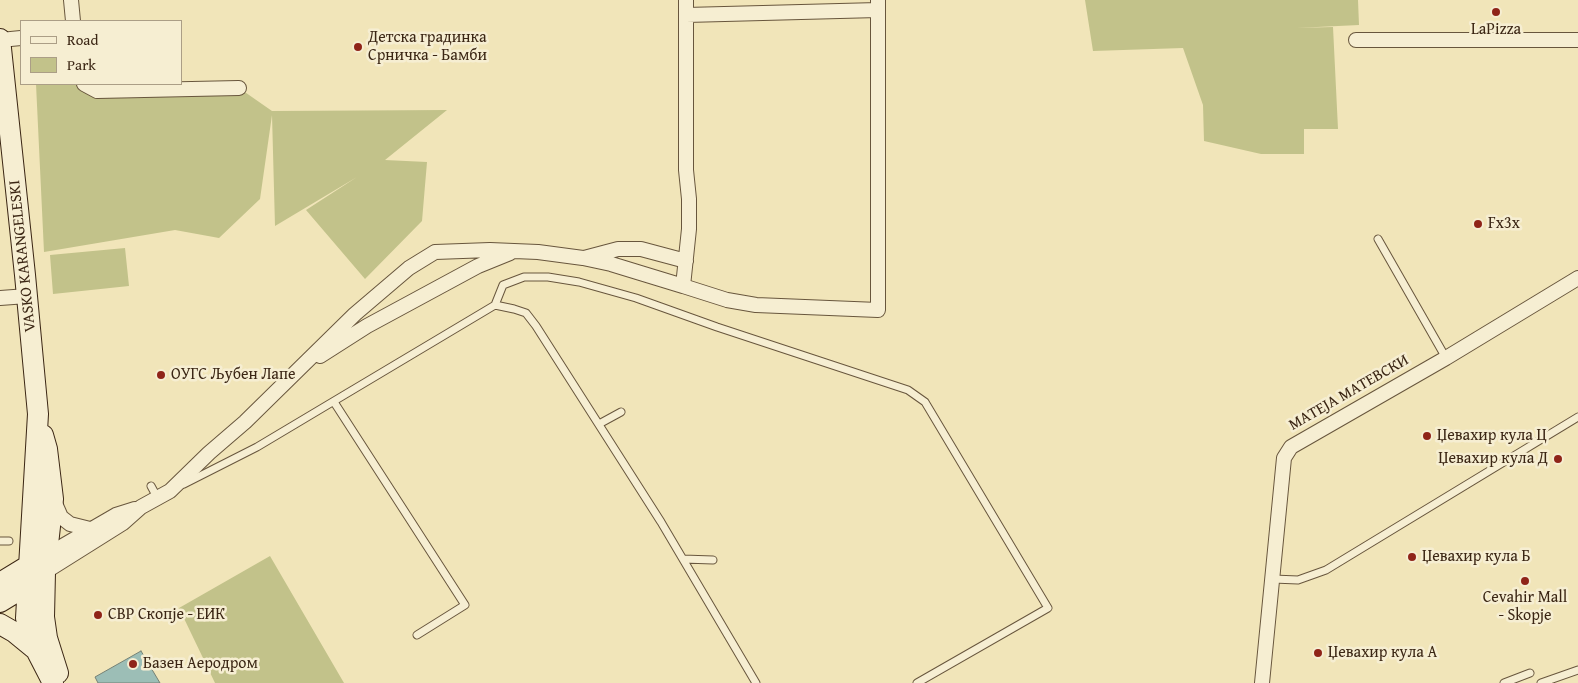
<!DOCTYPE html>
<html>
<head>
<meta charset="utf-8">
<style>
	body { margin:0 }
	#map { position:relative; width:1578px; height:683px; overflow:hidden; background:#f1e5b9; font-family:"Gentium Book Plus",serif }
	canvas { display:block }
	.legend { position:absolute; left:20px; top:20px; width:162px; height:65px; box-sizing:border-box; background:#f6eed2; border:1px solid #ab9e86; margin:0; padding:6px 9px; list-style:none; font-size:15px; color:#3b2614 }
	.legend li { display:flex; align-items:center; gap:10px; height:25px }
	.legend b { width:25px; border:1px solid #ab9e86 }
</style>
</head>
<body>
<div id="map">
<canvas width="1578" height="683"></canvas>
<ul class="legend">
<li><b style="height:6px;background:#f6eed2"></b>Road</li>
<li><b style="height:14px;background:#c2c28a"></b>Park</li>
</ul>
</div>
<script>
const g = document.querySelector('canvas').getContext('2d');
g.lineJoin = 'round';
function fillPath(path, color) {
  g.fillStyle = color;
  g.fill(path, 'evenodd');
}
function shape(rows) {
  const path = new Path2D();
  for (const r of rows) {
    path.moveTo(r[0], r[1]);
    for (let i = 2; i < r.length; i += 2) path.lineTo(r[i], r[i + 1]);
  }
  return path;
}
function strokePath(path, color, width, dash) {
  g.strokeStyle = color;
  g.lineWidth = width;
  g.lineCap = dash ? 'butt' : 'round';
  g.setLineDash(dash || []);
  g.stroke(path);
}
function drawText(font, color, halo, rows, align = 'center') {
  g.font = font + ' "Gentium Book Plus",serif';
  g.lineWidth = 5;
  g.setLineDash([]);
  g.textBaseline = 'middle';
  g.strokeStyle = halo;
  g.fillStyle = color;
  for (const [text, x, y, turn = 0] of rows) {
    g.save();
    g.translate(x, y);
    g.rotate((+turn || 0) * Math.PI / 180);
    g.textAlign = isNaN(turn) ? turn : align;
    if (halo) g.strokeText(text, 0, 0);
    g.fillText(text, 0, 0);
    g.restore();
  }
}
const green = shape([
	[1085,0,1358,0,1359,25,1296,28,1333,27,1338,129,1304,129,1304,154,1261,154,1204,141,1203,105,1183,48,1093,51],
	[36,84,239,88,272,111,447,110,385,160,427,162,422,221,365,279,306,210,357,177,275,226,272,115,260,199,219,238,175,230,44,252],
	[125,248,129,286,53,294,50,255],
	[270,556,344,683,215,683,179,608]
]);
const water = shape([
	[141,651,160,683,98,683,95,677,141,651]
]);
const lane = shape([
	[1378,239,1446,358],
	[495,305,503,285,524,277,548,277,579,282,636,298,717,327,908,390,925,402,1048,608,917,683],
	[334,402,465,605,417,635],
	[599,424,621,412],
	[184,484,257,447,495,305,514,309,526,313,536,326,661,522,756,683],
	[151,486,157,497],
	[0,541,9,541],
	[683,559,713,560],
	[1273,579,1298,580,1326,570,1578,417],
	[1504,683,1530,673],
	[1541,683,1578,670]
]);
const street = shape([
	[71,0,73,21],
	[686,0,686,170,689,199,689,229,683,286,727,300,756,305,878,310,878,0],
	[686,15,878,10],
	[0,40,21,38],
	[1356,40,1578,40],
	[84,84,97,91,239,88],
	[584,258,618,249,641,249,686,261],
	[0,298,27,296],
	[320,356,367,326,478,266,510,253],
	[54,501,61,517,70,524,90,529],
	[47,555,116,515,135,509],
	[45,572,123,523,141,507,170,491,209,453,245,422,355,314,409,268,435,252,490,250,538,252,583,258,611,264,683,286],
	[1262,683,1284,458,1291,447,1446,358,1578,278]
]);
const secondary = shape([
	[0,39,25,275,38,414,26,618,36,650,53,683],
	[43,435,47,449,53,499,45,572,44,617,47,638,58,673],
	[0,583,36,561],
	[0,602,36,580],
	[0,624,14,632,36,650]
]);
const markers = [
	[1496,12,5,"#8f2418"],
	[358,47,5,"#8f2418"],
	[1478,224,5,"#8f2418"],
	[161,375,5,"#8f2418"],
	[1427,436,5,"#8f2418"],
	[1558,459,5,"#8f2418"],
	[1412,557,5,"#8f2418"],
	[1525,581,5,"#8f2418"],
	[98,615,5,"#8f2418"],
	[1318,653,5,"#8f2418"],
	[133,664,5,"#8f2418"]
];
const poiNames = [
	["LaPizza",1496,30,"center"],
	["Детска градинка",368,38],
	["Срничка - Бамби",368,56],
	["Fx3x",1488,224],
	["ОУГС Љубен Лапе",171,375],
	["Џевахир кула Ц",1437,436],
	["Џевахир кула Д",1548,459,"right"],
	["Џевахир кула Б",1422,557],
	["Cevahir Mall",1525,598,"center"],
	["- Skopje",1525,616,"center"],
	["СВР Скопје - ЕИК",108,615],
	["Џевахир кула А",1328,653],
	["Базен Аеродром",143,664]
];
const streetNames = [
	["VASKO KARANGELESKI",23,256,-96],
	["МАТЕЈА МАТЕВСКИ",1349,393,-30]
];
fillPath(green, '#c2c28a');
fillPath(water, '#9cbeb6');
strokePath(water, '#758175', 1);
strokePath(lane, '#68563d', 9);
strokePath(street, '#68563d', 16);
strokePath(secondary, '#3b2614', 22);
strokePath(lane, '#f6eed2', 7);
strokePath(street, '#f6eed2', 14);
strokePath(secondary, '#f6eed2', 20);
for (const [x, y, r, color] of markers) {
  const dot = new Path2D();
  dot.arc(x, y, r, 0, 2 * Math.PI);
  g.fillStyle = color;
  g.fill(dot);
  strokePath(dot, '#f6eed2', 2);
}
drawText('16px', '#3b2614', '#f6eed2', poiNames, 'left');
drawText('16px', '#3b2614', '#f6eed2', streetNames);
</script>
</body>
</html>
